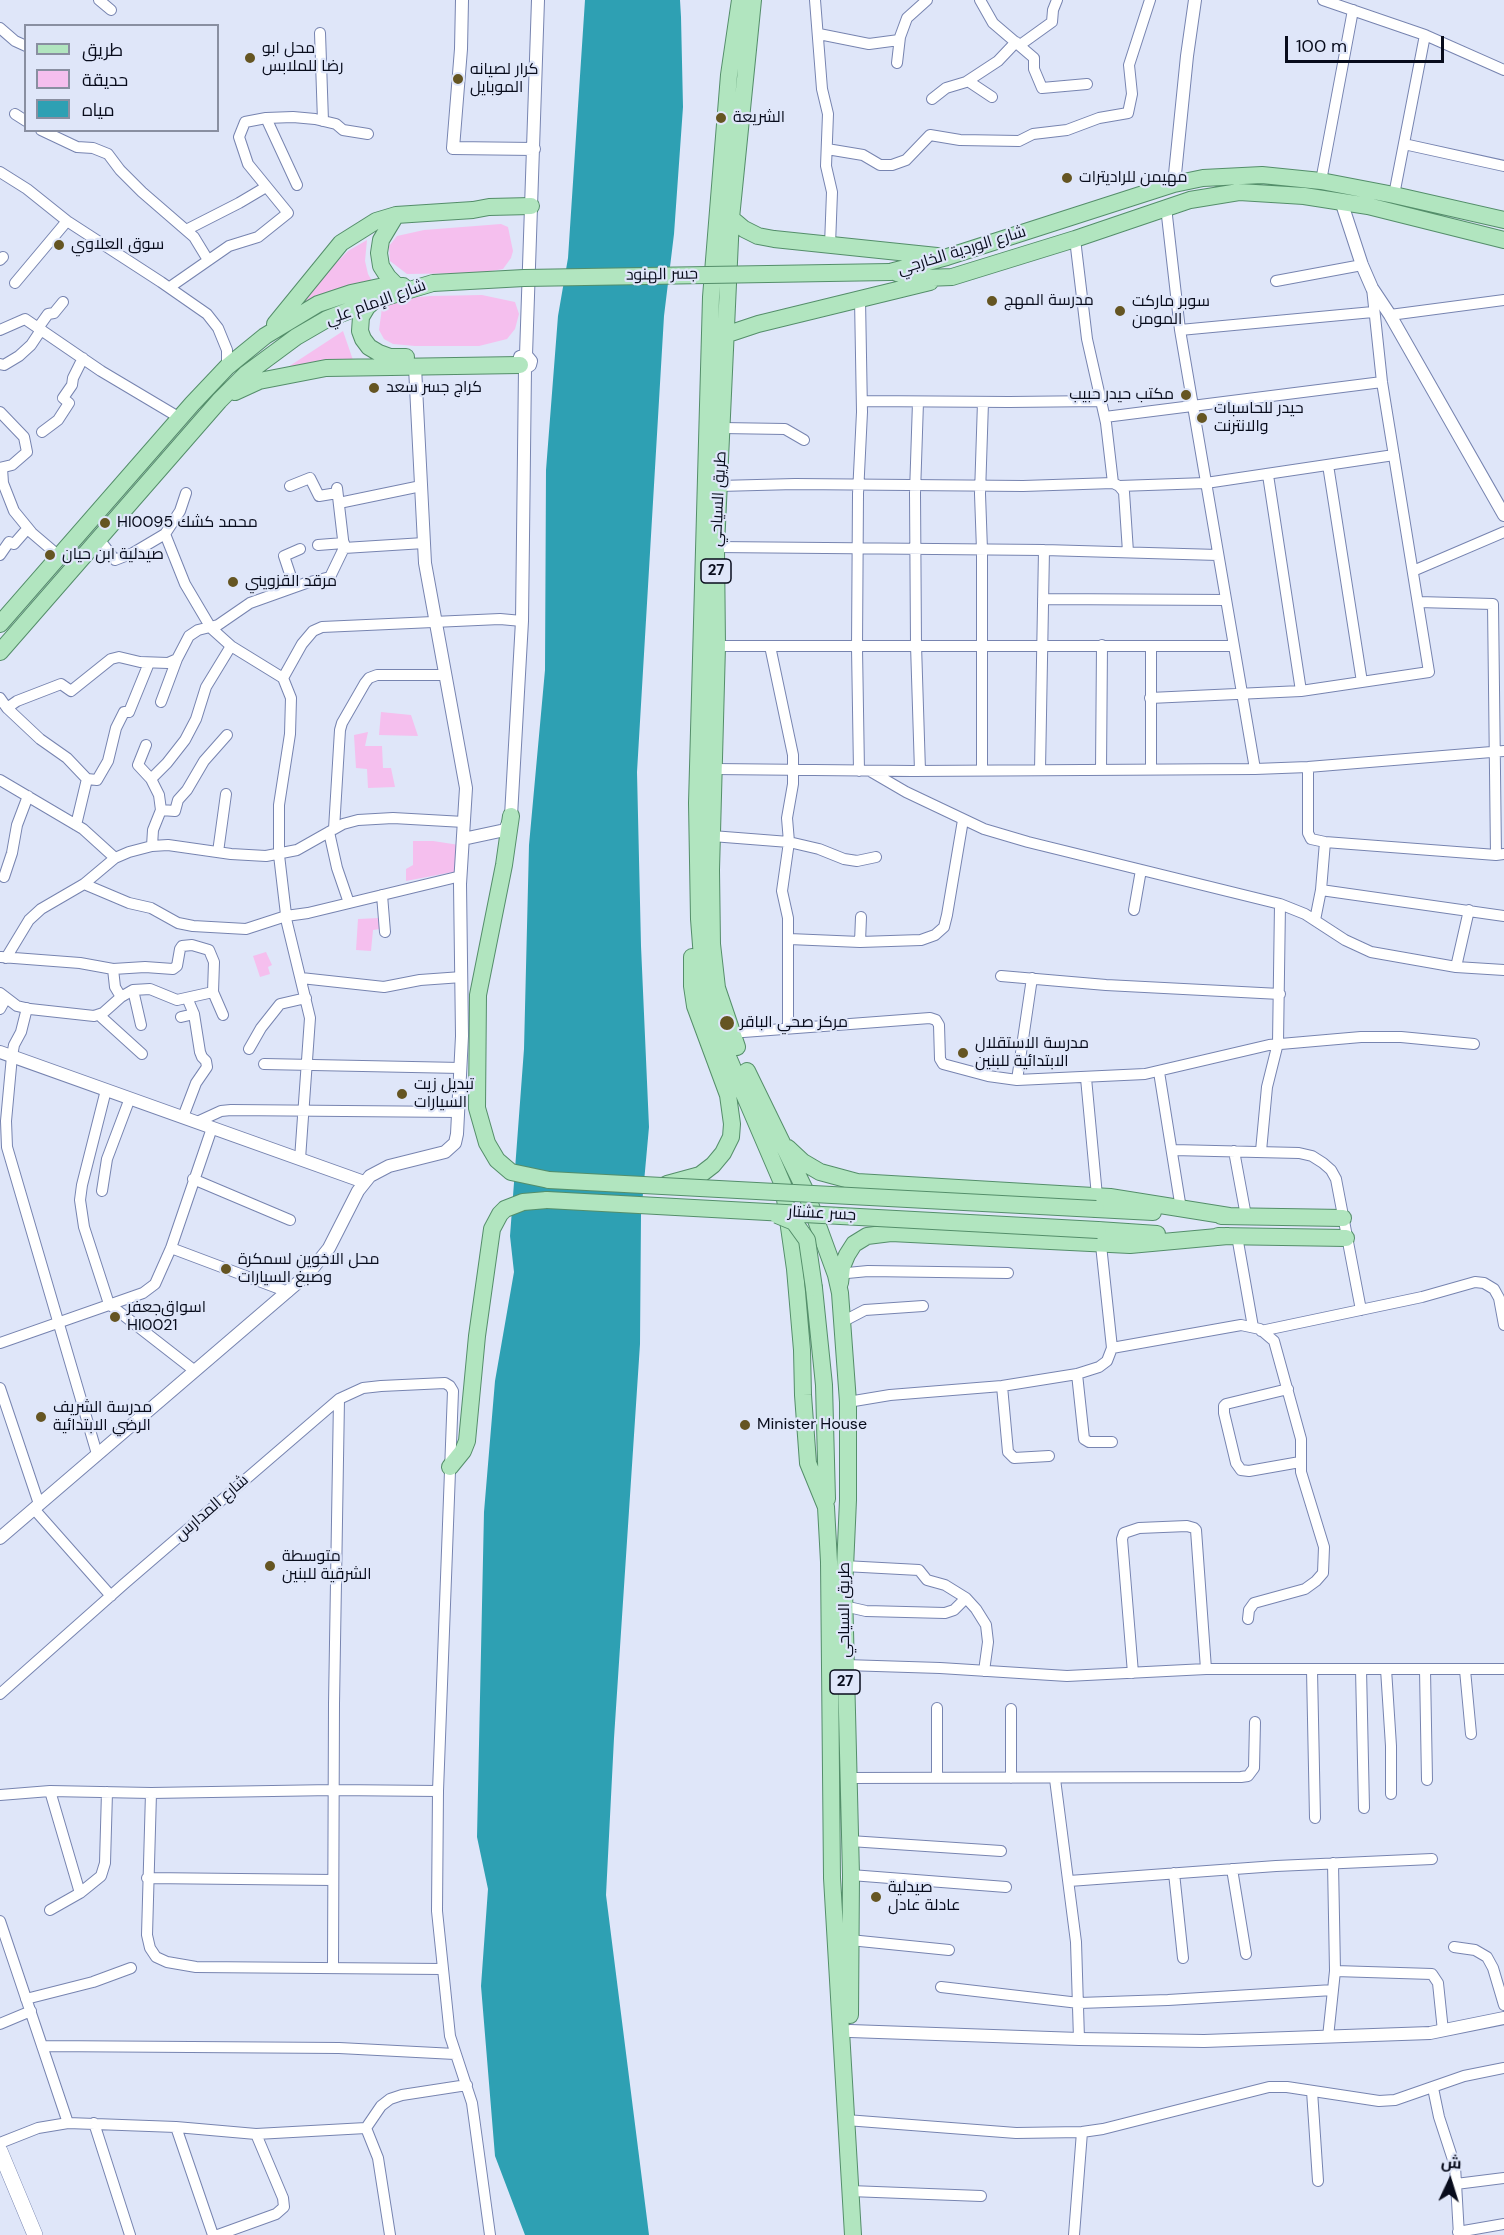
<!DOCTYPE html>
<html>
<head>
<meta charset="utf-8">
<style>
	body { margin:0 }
	#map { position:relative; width:1504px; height:2235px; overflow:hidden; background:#dfe6f9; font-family:"DM Sans",Cairo,sans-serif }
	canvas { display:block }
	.legend { position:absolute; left:24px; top:24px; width:195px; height:108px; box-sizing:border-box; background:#dfe6f9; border:2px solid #898fa1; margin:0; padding:8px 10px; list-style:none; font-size:18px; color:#080c1c }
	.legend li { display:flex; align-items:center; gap:12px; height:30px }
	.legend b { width:30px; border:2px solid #898fa1 }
	.north { position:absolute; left:1420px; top:2151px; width:60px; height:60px; -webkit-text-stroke:4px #dfe6f9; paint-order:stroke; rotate:4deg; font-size:16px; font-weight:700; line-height:24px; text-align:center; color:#080c1c }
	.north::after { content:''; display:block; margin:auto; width:21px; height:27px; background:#080c1c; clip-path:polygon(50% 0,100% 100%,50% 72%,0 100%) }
	.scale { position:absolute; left:1285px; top:36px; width:159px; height:27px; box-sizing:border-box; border:3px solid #080c1c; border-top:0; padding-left:8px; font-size:18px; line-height:21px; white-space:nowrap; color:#080c1c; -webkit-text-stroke:4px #dfe6f9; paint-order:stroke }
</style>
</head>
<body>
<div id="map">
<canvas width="1504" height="2235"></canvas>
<ul class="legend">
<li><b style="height:8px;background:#b1e5bf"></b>طريق</li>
<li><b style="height:16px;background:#f5bfee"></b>حديقة</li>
<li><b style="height:16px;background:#2ea0b3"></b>مياه</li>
</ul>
<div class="north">ش</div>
<div class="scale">100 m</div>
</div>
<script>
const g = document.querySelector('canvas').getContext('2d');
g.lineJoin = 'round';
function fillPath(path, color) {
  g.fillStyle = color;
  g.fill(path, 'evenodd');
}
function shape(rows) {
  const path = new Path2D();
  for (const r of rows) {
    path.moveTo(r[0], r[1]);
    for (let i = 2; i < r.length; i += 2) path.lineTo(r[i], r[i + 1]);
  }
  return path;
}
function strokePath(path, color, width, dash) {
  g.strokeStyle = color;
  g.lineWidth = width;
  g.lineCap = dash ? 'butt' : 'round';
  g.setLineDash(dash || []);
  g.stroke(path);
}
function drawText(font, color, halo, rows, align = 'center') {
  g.font = font + ' "DM Sans",Cairo,sans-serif';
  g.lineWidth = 4.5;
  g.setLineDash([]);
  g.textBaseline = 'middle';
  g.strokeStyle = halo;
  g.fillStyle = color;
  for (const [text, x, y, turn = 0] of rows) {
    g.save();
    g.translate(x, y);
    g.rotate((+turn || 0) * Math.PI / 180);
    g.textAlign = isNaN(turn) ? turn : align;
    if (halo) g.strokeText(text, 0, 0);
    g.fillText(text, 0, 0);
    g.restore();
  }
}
const green = shape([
	[501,224,508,227,513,251,511,258,503,269,479,273,407,274,390,261,389,246,397,236,424,230],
	[367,240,365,261,368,274,372,281,295,309,323,276,348,251],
	[482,295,515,302,519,314,515,329,507,339,479,346,415,346,393,344,384,339,379,330,382,308,398,299,430,296],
	[343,331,353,360,285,369,337,335],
	[381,712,411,715,418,736,379,735],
	[368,732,365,746,382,746,383,768,391,768,395,787,368,788,367,769,356,768,354,735],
	[413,841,433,841,459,845,458,871,406,881,406,869,413,865],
	[379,918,380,929,373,930,371,951,356,950,358,919],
	[266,952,272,965,268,967,270,974,260,977,253,956]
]);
const water = shape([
	[585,0,680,0,681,17,683,107,674,234,664,316,637,772,641,946,649,1127,641,1215,640,1344,614,1738,606,1895,649,2235,525,2235,495,2156,481,1986,488,1889,477,1837,484,1512,495,1381,514,1272,510,1236,524,1049,529,845,545,670,546,470,558,316,568,258]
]);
const minor = shape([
	[99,0,111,10],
	[815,0,822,89,828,114,826,166,832,192,830,245],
	[980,0,993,23,1034,58,1034,69,1042,88,1087,84],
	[1323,0,1425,35,1504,70],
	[0,28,15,41,26,46],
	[320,33,323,121],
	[819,34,869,44,899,40],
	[1020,45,1052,22,1053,10,1057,0],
	[897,63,900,37,907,18,927,0],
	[968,81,992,97],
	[932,99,946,88,966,82,998,61,1016,42],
	[15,114,26,121],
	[266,118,297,185],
	[41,130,77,147,93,148,108,154,120,170,142,192,194,237,208,260],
	[1404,144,1504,166],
	[827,149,863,155,880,165,892,165,906,160,930,135,960,140,1019,141,1033,134,1067,130,1099,118,1128,113,1132,94,1129,65,1150,0],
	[0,172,27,189,67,221,161,282,207,314,218,328,227,350,227,367],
	[1321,181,1353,10],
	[1394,195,1425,35],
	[1166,207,1180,330,1255,769],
	[186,230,239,203,266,187],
	[1075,239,1087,339,1106,423,1113,483],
	[0,260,3,257],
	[1276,281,1362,265],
	[15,283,67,221],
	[170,287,229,246,258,237,288,213,248,164,239,137,245,122,266,118,293,117,315,119,336,124,343,130,368,134],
	[1390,315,1504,300],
	[38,328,48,314,54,313,63,302],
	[0,330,25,319,101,371,180,418],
	[1180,330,1373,312],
	[0,364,4,365,19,356,31,345,41,330],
	[862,401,1009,402,1101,401],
	[918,402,915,493,916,645,920,771],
	[0,412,24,437,27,452,12,465,0,468],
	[1105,417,1382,382],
	[722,428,785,429,804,440],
	[42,432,58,420,69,403,63,398,72,385,73,378,83,358],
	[1328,465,1362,682],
	[2,468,3,483,14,511,32,533,59,556],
	[1268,475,1301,691],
	[290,486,310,478,319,496,337,493],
	[719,486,795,484,1023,486,1113,483,1119,486,1124,492,1128,552],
	[1119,486,1206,483,1394,455],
	[339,503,421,486],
	[165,534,185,584,211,628,231,646,283,678,291,698,290,734,279,805,279,855,287,923,310,1018,300,1159],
	[99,539,115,560,133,553,165,534,180,511,186,493],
	[318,545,344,543],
	[716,547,1044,550,1218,555],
	[344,548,424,543],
	[0,555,9,542,14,544,28,528],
	[1413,571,1504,532],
	[294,586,284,556,300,549],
	[1043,599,1226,600],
	[1418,602,1493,604,1496,855],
	[717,646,1232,646],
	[770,646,793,755,793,784,787,818,789,842,782,891,788,918,788,1027],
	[283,678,302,644,313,631,322,627,500,619,522,621],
	[0,698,7,708,40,739,67,758,87,779,76,825],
	[1150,698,1301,691,1429,672,1382,382,1372,288],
	[161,702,177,659],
	[7,708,17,701,61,684,71,691,111,659,119,657,140,662,168,663,177,659,189,636,198,630,218,625,250,603,306,583,330,577,344,548,337,488],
	[146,745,138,765,151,779],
	[1308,767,1308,833,1311,839,1325,842,1496,855,1504,854],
	[714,769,913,771,1255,769,1308,767,1504,751],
	[1151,769,1151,646],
	[982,770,982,550,980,494,983,402],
	[1040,770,1044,550],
	[1101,770,1102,645],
	[859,771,857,648,858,494,862,412,860,299],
	[870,771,906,792,984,829,1028,842,1280,904,1305,914,1345,940,1371,952,1456,967,1504,970],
	[87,779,97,780,108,761,116,728,124,712,129,712,149,663],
	[0,780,83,829,115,858],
	[161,810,159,795,151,779,167,763,185,740,196,719,206,687,231,646],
	[334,829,340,730,342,723,365,683,369,678,377,675,445,675],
	[329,832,337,868,349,903],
	[712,836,789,842,819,849,844,859,857,861,876,857],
	[152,846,153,830,161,810,175,811,178,800,187,790,204,761,227,735],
	[218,852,226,794],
	[4,877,12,853,17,825,28,796],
	[84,884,129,903,151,908,178,923,193,926,246,929,286,916,308,913,461,876],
	[1321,890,1504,916],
	[382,895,385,932],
	[1134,910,1141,870],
	[1315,920,1321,890,1325,842],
	[789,939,860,942,921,940,935,935,944,927,947,915,963,820],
	[860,942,861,917],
	[6,958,29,920,41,909,84,884,115,858,129,852,152,846,168,845,231,854,266,856,297,850,343,824,358,820,393,818,464,822],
	[1456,967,1469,910],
	[113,969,115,987,121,997],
	[1001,976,1106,985,1280,994],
	[301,978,384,987,420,980,462,977],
	[133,990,141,1025],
	[213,992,223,1015],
	[0,993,17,1006,30,1009,94,1016,103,1013,121,997,133,990,150,989,177,1000,213,992,214,962,209,950,192,945,182,946,180,949,177,966,173,969,145,967,113,969,80,963,1,957],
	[27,1008,21,1032,14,1045,12,1056,6,1121,7,1147,97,1454],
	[0,1009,6,998],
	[99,1015,142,1054],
	[181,1017,194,1014],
	[730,1033,930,1018,936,1020,939,1025,940,1059,943,1064,988,1076,1017,1080,1145,1074,1269,1045,1361,1037,1401,1037,1474,1044],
	[249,1049,261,1028,280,1004,306,998],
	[264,1064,461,1068],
	[1159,1072,1181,1209],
	[1086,1078,1097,1196],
	[1017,1080,1032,978],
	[106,1090,82,1185,80,1200,84,1227,109,1304,195,1371],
	[183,1117,196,1083,207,1067,206,1061,202,1057,200,1052,194,1014,188,1000],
	[197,1122,221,1111,231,1110,458,1112],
	[1173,1150,1299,1153,1312,1156,1323,1163,1331,1170,1336,1179,1361,1310],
	[1234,1151,1246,1216],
	[1261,1151,1267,1087,1278,1043,1280,904],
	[193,1179,290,1220],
	[102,1191,107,1159,130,1098],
	[1237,1236,1253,1327],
	[171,1248,288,1292],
	[837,1274,868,1271,1008,1273],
	[842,1322,865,1310,923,1306],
	[1261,1331,1422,1297,1475,1282,1484,1283,1494,1289,1499,1298,1504,1325],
	[0,1343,143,1293,155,1284,171,1248,212,1128],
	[1112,1348,1241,1325,1260,1329,1274,1341,1301,1439,1301,1472,1324,1547,1323,1573,1316,1581,1305,1589,1254,1603,1249,1610,1248,1619],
	[1077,1374,1084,1439,1089,1442,1112,1442],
	[1002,1386,1008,1452,1014,1458,1049,1456],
	[0,1388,39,1504],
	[1288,1389,1226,1404,1224,1406,1224,1413,1236,1463,1241,1470,1249,1471,1300,1462],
	[848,1402,890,1395,1002,1386,1077,1374,1099,1367,1107,1361,1112,1348,1101,1245],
	[34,1509,111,1596],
	[844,1566,919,1570,927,1580,945,1585,966,1598,976,1609,986,1625,988,1642,984,1671],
	[844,1606,866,1611,945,1613,954,1610,966,1598],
	[845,1665,940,1668,1067,1676,1206,1669,1504,1669],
	[1361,1669,1364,1808],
	[1386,1669,1391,1746,1391,1794],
	[1312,1670,1315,1818],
	[1425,1670,1427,1780],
	[1465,1670,1471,1734],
	[1133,1673,1122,1539,1124,1533,1139,1528,1187,1526,1194,1528,1196,1530,1206,1669],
	[0,1694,124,1584,339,1399,363,1388,381,1386,445,1383,450,1386,453,1391,438,1791,437,1911,450,2036,472,2103,490,2235],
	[1011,1709,1011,1778],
	[848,1778,1241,1777,1248,1776,1254,1768,1255,1722],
	[937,1778,937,1708],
	[1055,1779,1076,1942,1079,2039],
	[50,1791,80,1893],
	[151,1793,147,1935,150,1948,156,1957,167,1962,196,1967,442,1969],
	[0,1795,50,1791,151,1793,333,1790,438,1791],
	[850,1841,1001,1851],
	[1232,1869,1246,1954],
	[1174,1873,1183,1958],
	[851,1875,1006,1887],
	[147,1878,333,1880],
	[1069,1881,1276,1866,1432,1859],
	[50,1910,80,1893,101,1876,105,1863,107,1792],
	[0,1921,68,2123],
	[850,1940,949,1950],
	[1454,1947,1475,1950,1487,1957,1493,1968,1504,2005],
	[333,1968,334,1704,339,1399],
	[1335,1971,1432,1974,1438,1983,1443,2031],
	[941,1987,1079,2003,1168,2000,1333,1990],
	[26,1999,93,1982,131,1968],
	[0,2024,31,2011],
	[1328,2037,1335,1971,1333,1863],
	[42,2046,339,2048,455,2054],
	[1433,2088,1439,2117,1455,2166,1459,2235],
	[1312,2091,1318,2181],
	[846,2120,1016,2133,1082,2132,1103,2129,1269,2087,1287,2087,1379,2101,1395,2100,1464,2076,1504,2068],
	[94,2123,130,2235],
	[176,2127,213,2235],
	[366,2128,378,2158,390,2235],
	[0,2143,38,2128,68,2123,176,2127,256,2134,366,2128,381,2106,390,2099,402,2095,467,2085],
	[1456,2184,1504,2178],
	[850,2191,981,2196],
	[1458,2232,1504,2224],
	[218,2235,276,2214,284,2207,283,2198,256,2134],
	[1074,2235,1082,2132]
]);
const tertiary = shape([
	[462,0,461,49,453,148,534,149],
	[1174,184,1187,56,1195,0],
	[1341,201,1362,265,1372,288,1390,315,1504,515],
	[526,355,520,357,519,361,520,365,525,368,530,365,531,361,526,355,538,0],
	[463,839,505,830,511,816,522,621,525,368],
	[0,1052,364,1182],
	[0,1538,309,1273,329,1248,358,1191,370,1176,389,1166,445,1152,455,1143,457,1134,462,1036,460,884,466,788,425,563,415,367],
	[850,2031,1079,2039,1204,2041,1430,2033,1504,2018]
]);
const secondary = shape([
	[0,2151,35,2235]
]);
const primary = shape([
	[740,0,729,75,711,297,697,803,699,919,703,971,711,1012,719,1036,783,1185,795,1269,802,1350,803,1395,808,1463,826,1507,829,1562,832,1878,853,2235],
	[396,215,381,240,379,253,381,266,388,277,397,286],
	[731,218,744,229,758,236,774,239,937,256],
	[890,272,947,257,1174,184,1203,178,1262,175,1321,181,1394,195,1504,220],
	[897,273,926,278,952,277,1075,239,1190,200,1239,192,1304,196,1368,206,1504,240],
	[375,300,367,307,361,317,360,331,363,339,369,347,379,353,390,357,406,357],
	[275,324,341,243,376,221,396,215,473,210,489,207,531,206],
	[725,335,758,324,930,282],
	[235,392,259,381,326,368,520,365],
	[0,624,192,404,227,367,265,336,318,304,351,293,379,287,403,286],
	[0,652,219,401,246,374,296,337,327,319,376,300,433,283],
	[511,816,504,865,478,995,477,1108,487,1143,497,1160,511,1172,549,1180],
	[737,1047,717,988,712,944,711,870,717,646,716,547,731,218,753,0],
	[747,1071,805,1190,836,1275,840,1293,848,1402,848,1500,844,1590,851,1875,850,2015],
	[788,1148,803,1162,820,1172,857,1182,1110,1197,1229,1216],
	[667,1184,700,1175,713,1165,723,1153,731,1137,732,1124,728,1095,695,1006,692,986,692,957],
	[1096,1209,1153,1212],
	[1221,1216,1343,1218],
	[1098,1230,1157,1234],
	[1218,1236,1346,1238],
	[840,1283,842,1267,847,1255,854,1244,867,1236,891,1233,1130,1245,1228,1236],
	[814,1288,824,1385,827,1499],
	[450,1467,463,1451,467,1441,477,1336,492,1229,500,1214,505,1209,523,1202,547,1200]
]);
const primaryBridge = shape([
	[433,283,524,278,890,272],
	[549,1180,1096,1209],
	[547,1200,1098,1230],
	[777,1215,794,1222,807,1240,814,1288]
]);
const markers = [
	[250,58,6,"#655522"],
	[458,79,6,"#655522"],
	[721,118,6,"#655522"],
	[1067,178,6,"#655522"],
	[59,245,6,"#655522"],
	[992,301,6,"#655522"],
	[1120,311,6,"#655522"],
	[374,388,6,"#655522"],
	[1186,395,6,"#655522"],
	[1202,418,6,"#655522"],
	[105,523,6,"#655522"],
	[50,555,6,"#655522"],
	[233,582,6,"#655522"],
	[727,1023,8,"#655522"],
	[963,1053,6,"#655522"],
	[402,1094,6,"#655522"],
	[226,1269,6,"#655522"],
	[115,1317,6,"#655522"],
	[41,1417,6,"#655522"],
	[745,1425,6,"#655522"],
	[270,1566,6,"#655522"],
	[876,1897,6,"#655522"]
];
const shields = [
	[716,571,30],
	[845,1682,30]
];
const shieldNames = [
	["27",716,571],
	["27",845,1682]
];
const poiNames = [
	["محل ابو",262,49],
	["رضا للملابس",262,67],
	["كرار لصيانه",470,70],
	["الموبايل",470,88],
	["الشريعة",733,118],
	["مهيمن للراديترات",1079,178],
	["سوق العلاوي",71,245],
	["مدرسة المهج",1004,301],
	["سوبر ماركت",1132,302],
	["المومن",1132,320],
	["كراج جسر سعد",386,388],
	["مكتب حيدر حبيب",1174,395,"right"],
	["حيدر للحاسبات",1214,409],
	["والانترنت",1214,427],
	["Hl0095 محمد كشك",117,523],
	["صيدلية ابن حيان",62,555],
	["مرقد القزويني",245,582],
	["مركز صحي الباقر",740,1023],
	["مدرسة الاستقلال",975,1044],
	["الابتدائية للبنين",975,1062],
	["تبديل زيت",414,1085],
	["السيارات",414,1103],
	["محل الاخوين لسمكرة",238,1260],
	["وصبغ السيارات",238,1278],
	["اسواق‌جعفر",127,1308],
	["Hl0021",127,1326],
	["مدرسة الشريف",53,1408],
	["الرضي الابتدائية",53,1426],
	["Minister House",757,1425],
	["متوسطة",282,1557],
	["الشرقية للبنين",282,1575],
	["صيدلية",888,1888],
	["عادلة عادل",888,1906]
];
const streetNames = [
	["شارع الوردية الخارجي",962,251,-17],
	["جسر الهنود",662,275,-1],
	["شارع الإمام علي",376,303,-20],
	["طريق السياحي",719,499,-87],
	["جسر عشتار",822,1214,3],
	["شارع المدارس",212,1508,-41],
	["طريق السياحي",845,1610,-90]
];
fillPath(green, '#f5bfee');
fillPath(water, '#2ea0b3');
strokePath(minor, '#7784b0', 12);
strokePath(tertiary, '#7784b0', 14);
strokePath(secondary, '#7784b0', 16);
strokePath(primary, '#548e6a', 18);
strokePath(minor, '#fff', 10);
strokePath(tertiary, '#fff', 12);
strokePath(secondary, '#fff', 15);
strokePath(primary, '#b1e5bf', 16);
strokePath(primaryBridge, '#548e6a', 18, []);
strokePath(primaryBridge, '#b1e5bf', 16);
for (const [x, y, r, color] of markers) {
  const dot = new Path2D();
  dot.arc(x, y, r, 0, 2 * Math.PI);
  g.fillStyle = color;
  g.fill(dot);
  strokePath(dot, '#dfe6f9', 2);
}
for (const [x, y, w] of shields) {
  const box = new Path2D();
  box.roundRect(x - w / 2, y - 12, w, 24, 4.5);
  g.fillStyle = '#dfe6f9';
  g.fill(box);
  strokePath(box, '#080c1c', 1.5);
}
drawText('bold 15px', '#080c1c', null, shieldNames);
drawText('16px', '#080c1c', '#dfe6f9', poiNames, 'left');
drawText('16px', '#080c1c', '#dfe6f9', streetNames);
</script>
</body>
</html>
